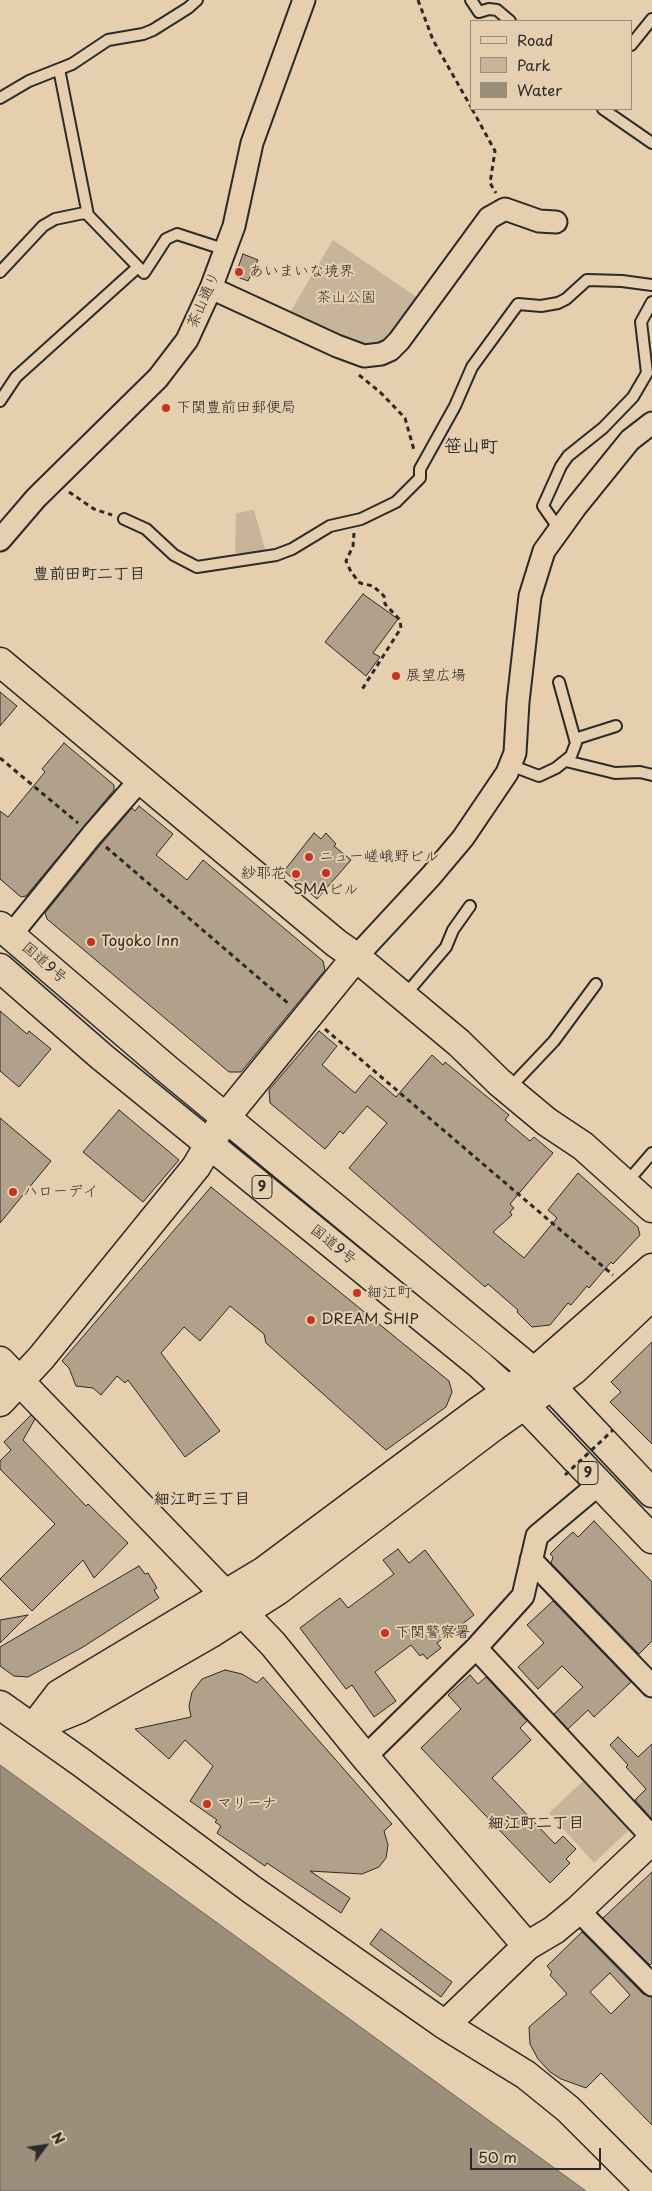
<!DOCTYPE html>
<meta charset="utf-8">
<style>
body{margin:0}
#map{position:relative;width:652px;height:2191px;overflow:hidden;background:#e5cfae;font-family:"Playpen Sans",sans-serif}
canvas{display:block}
.legend{position:absolute;left:470px;top:20px;width:162px;height:90px;box-sizing:border-box;background:#e5cfae;border:1px solid #9b8d7a;margin:0;padding:6px 9px;list-style:none;font-size:15px;color:#2b2b2b}
.legend li{display:flex;align-items:center;gap:10px;height:25px}
.legend b{width:25px;border:1px solid #9b8d7a}
.north{position:absolute;left:20px;top:2121px;width:50px;height:50px;-webkit-text-stroke:4px #e5cfae;paint-order:stroke;rotate:59deg;font-size:14px;font-weight:700;line-height:20px;text-align:center;color:#2b2b2b}
.north::after{content:'';display:block;margin:auto;width:18px;height:22px;background:#2b2b2b;clip-path:polygon(50% 0,100% 100%,50% 72%,0 100%)}
.scale{position:absolute;left:470px;top:2148px;width:131px;height:22px;box-sizing:border-box;border:2px solid #2b2b2b;border-top:0;padding-left:6px;font-size:15px;line-height:18px;white-space:nowrap;color:#2b2b2b;-webkit-text-stroke:4px #e5cfae;paint-order:stroke}
</style>
<div id="map">
<canvas width="652" height="2191"></canvas>
<ul class="legend">
<li><b style="height:6px;background:#e5cfae"></b>Road</li>
<li><b style="height:14px;background:#c7b499"></b>Park</li>
<li><b style="height:14px;background:#9b8e7a"></b>Water</li>
</ul>
<div class="north">N</div>
<div class="scale">50 m</div>
</div>
<script>
const ctx = document.querySelector('canvas').getContext('2d');
ctx.lineJoin = 'round';
function paint(path, color) { ctx.fillStyle = color; ctx.fill(path, 'evenodd'); }
const poly = rows => new Path2D(rows.map(r => 'M' + r).join(''));
function stroke(path, color, width, dash) { ctx.strokeStyle = color; ctx.lineWidth = width; ctx.lineCap = dash ? 'butt' : 'round'; ctx.setLineDash(dash || []); ctx.stroke(path); }
function label(font, color, halo, rows, align = 'center') {
  ctx.font = font + ' "Playpen Sans","Klee One",sans-serif'; ctx.lineWidth = 4; ctx.setLineDash([]); ctx.textBaseline = 'middle'; ctx.strokeStyle = halo; ctx.fillStyle = color; for (const [text, x, y, turn = 0] of rows) {
    ctx.save(); ctx.translate(x, y); ctx.rotate((+turn || 0) * Math.PI / 180); ctx.textAlign = isNaN(turn) ? turn : align; if (halo) ctx.strokeText(text, 0, 0); ctx.fillText(text, 0, 0); ctx.restore();
  }
}
const green = poly([
 [333,240,421,300,393,339,376,349,287,317],
 [254,510,265,549,258,555,235,553,236,513],
 [583,1781,630,1829,594,1863,549,1813]
]);
const water = poly([
 [0,1765,586,2191,0,2191,0,1765]
]);
const building = poly([
 [243,254,258,260,248,281,235,276,243,254],
 [363,594,398,619,373,653,380,657,366,676,325,642,363,594],
 [0,692,17,706,0,726,0,692],
 [64,743,114,785,114,790,26,896,21,897,0,879,0,811,8,817,45,772,42,769,64,743],
 [139,806,173,834,156,855,187,880,203,860,323,961,325,970,241,1072,229,1072,47,919,45,913,102,843,132,808,135,811,139,806],
 [314,833,321,839,326,833,336,844,334,846,351,860,317,899,284,871,314,833],
 [0,1011,27,1034,29,1031,51,1049,19,1087,0,1071,0,1011],
 [319,1031,337,1046,322,1065,355,1093,370,1075,396,1097,432,1055,443,1065,445,1062,509,1115,505,1120,530,1141,534,1137,553,1153,510,1204,514,1208,510,1212,512,1215,493,1232,524,1258,557,1218,548,1210,578,1173,638,1227,640,1235,613,1264,611,1262,589,1288,587,1286,571,1305,568,1303,550,1325,532,1327,517,1312,518,1310,488,1284,485,1287,349,1168,387,1123,367,1106,343,1134,340,1131,325,1149,270,1103,269,1090,319,1031],
 [119,1110,179,1160,143,1202,83,1152,119,1110],
 [0,1118,51,1161,0,1223,0,1118],
 [211,1187,449,1381,452,1392,446,1407,386,1450,266,1343,264,1334,230,1306,200,1341,184,1327,161,1353,220,1431,185,1457,128,1380,125,1383,117,1376,101,1395,93,1388,76,1386,69,1368,62,1361,211,1187],
 [652,1342,652,1444,610,1402,621,1392,611,1382,652,1342],
 [31,1415,35,1419,23,1440,86,1506,88,1504,128,1543,94,1578,83,1560,32,1611,0,1579,55,1524,0,1469,0,1461,11,1450,4,1442,31,1415],
 [594,1521,652,1582,652,1641,639,1654,551,1563,553,1557,550,1554,563,1541,573,1532,578,1537,594,1521],
 [398,1549,409,1563,425,1550,474,1615,437,1643,441,1648,427,1659,423,1654,420,1656,411,1645,375,1672,396,1701,374,1717,352,1685,346,1689,300,1628,340,1598,348,1608,394,1574,383,1560,398,1549],
 [139,1566,145,1574,148,1573,157,1588,154,1590,159,1598,83,1647,28,1677,14,1676,0,1666,0,1647,139,1566],
 [553,1601,631,1682,594,1717,588,1710,568,1729,554,1714,583,1687,562,1666,538,1689,518,1667,544,1643,527,1625,553,1601],
 [28,1615,0,1643,0,1620,28,1615],
 [225,1670,242,1674,257,1683,263,1677,392,1824,384,1831,388,1845,386,1858,379,1867,362,1874,310,1871,350,1898,341,1913,267,1863,265,1866,217,1833,221,1826,215,1822,217,1820,190,1801,213,1766,185,1740,169,1759,135,1729,191,1717,189,1706,192,1692,202,1679,225,1670],
 [470,1675,478,1684,486,1677,527,1721,520,1728,531,1740,492,1778,555,1844,563,1836,576,1849,566,1859,570,1863,550,1883,421,1748,461,1709,448,1695,470,1675],
 [618,1737,638,1757,652,1744,652,1819,635,1800,646,1789,626,1767,628,1765,610,1745,618,1737],
 [652,1872,652,1963,650,1965,603,1918,652,1872],
 [381,1929,452,1982,441,1997,370,1944,381,1929],
 [582,1932,643,1994,652,1997,652,2125,601,2073,586,2088,561,2079,550,2072,538,2059,530,2044,529,2027,567,1994,550,1975,552,1972,547,1966,582,1932],
 [610,1973,630,1995,611,2014,590,1992,610,1973]
]);
const path = poly([
 [418,0,433,40,471,107],
 [472,109,495,151,490,183,496,193],
 [359,375,380,392,405,418,414,450],
 [69,492,94,509,112,515],
 [354,533,353,546,346,561,351,572,360,583,373,586,384,596,385,604,400,620,401,628,361,691],
 [0,758,78,823],
 [106,847,289,1004],
 [325,1029,613,1275]
]);
const lane = poly([
 [471,0,479,12,489,9,497,10,510,21],
 [631,45,652,19],
 [59,69,88,215,144,273,166,239,177,234,217,247],
 [0,98,29,81,72,64,108,40,143,34,153,30,188,8,197,0],
 [603,109,652,143],
 [0,272,43,226,55,219,84,213,88,215],
 [0,401,16,377,138,267],
 [124,519,146,529,174,555,197,567,276,555,292,549,330,526,361,519,396,502,420,478,420,469,455,406,472,367,518,304,541,306,558,303,566,299,587,280,622,281,652,285],
 [559,529,543,506,561,466,568,456,603,428,633,397,647,373,641,322,652,302],
 [575,739,616,726],
 [566,761,615,773,640,772,652,775],
 [510,765,539,776,556,768,571,756,576,743,559,682],
 [411,988,446,947,453,930,470,906],
 [519,1078,554,1041,596,984],
 [627,1182,652,1153]
]);
const street = poly([
 [211,288,337,346,364,356,381,354,390,350,399,341,489,218,505,209,539,221,556,222],
 [0,540,36,498,158,378,187,340,211,288,234,226,252,143,304,0],
 [11,935,92,835,141,779],
 [356,957,431,876,463,838,507,773,515,753,518,702,530,596,544,551,575,508,630,440,652,423],
 [531,1560,652,1686],
 [476,1648,652,1837],
 [365,1757,476,1648,523,1596,537,1536,599,1484],
 [578,1910,652,1985]
]);
const secondary = poly([
 [0,662,336,943,356,957,459,1043,499,1082,547,1122,583,1146,652,1208],
 [0,1361,273,1644,365,1757,527,1946],
 [0,1402,41,1358,196,1167,225,1118,356,957],
 [0,1705,82,1763,251,1889,445,2025,526,2075,568,2109,650,2191],
 [35,1727,79,1709,213,1632,277,1591,493,1427,574,1370,652,1296],
 [33,1728,59,1694,264,1571,476,1413,534,1372,652,1268],
 [445,2025,527,1946,554,1930,578,1910,652,1840]
]);
const highway = poly([
 [0,926,168,1070,534,1372,552,1387,652,1493],
 [0,968,102,1057,479,1364,525,1406,652,1539]
]);
const pathBridge = poly([
 [565,1475,613,1430]
]);
const markers = [
 [239,272,5,"#c8321e"],
 [166,408,5,"#c8321e"],
 [396,676,5,"#c8321e"],
 [309,857,5,"#c8321e"],
 [326,873,5,"#c8321e"],
 [296,874,5,"#c8321e"],
 [91,942,5,"#c8321e"],
 [13,1192,5,"#c8321e"],
 [357,1293,5,"#c8321e"],
 [311,1320,5,"#c8321e"],
 [385,1633,5,"#c8321e"],
 [207,1804,5,"#c8321e"]
];
const shields = [
 [262,1187,20],
 [588,1473,20]
];
const shieldNames = [
 ["9",262,1187],
 ["9",588,1473]
];
const poiNames = [
 ["あいまいな境界",249,272],
 ["下関豊前田郵便局",176,408],
 ["展望広場",406,676],
 ["ニュー嵯峨野ビル",319,857],
 ["紗耶花",286,874,"right"],
 ["SMAビル",326,890,"center"],
 ["Toyoko Inn",101,942],
 ["ハローデイ",23,1192],
 ["細江町",367,1293],
 ["DREAM SHIP",321,1320],
 ["下関警察署",395,1633],
 ["マリーナ",217,1804]
];
const parkNames = [
 ["茶山公園",346,298]
];
const streetNames = [
 ["茶山通り",204,300,-66],
 ["国道9号",44,963,41],
 ["国道9号",333,1245,39]
];
const neighbourhoodNames = [
 ["豊前田町二丁目",89,575],
 ["細江町三丁目",202,1500],
 ["細江町二丁目",536,1824]
];
const quarterNames = [
 ["笹山町",471,447]
];
paint(green, '#c7b499');
paint(water, '#9b8e7a');
stroke(water, '#6e665a', 1);
paint(building, '#b1a18a');
stroke(building, '#2b2b2b', 1);
stroke(lane, '#2b2b2b', 14);
stroke(street, '#2b2b2b', 25);
stroke(secondary, '#2b2b2b', 31);
stroke(highway, '#2b2b2b', 31);
stroke(path, '#2b2b2b', 3, [5, 4]);
stroke(lane, '#e5cfae', 10);
stroke(street, '#e5cfae', 21);
stroke(secondary, '#e5cfae', 28);
stroke(highway, '#e5cfae', 28);
stroke(pathBridge, '#2b2b2b', 3, [5, 4]);
for (const [x, y, r, color] of markers) { const dot = new Path2D(); dot.arc(x, y, r, 0, 2 * Math.PI); ctx.fillStyle = color; ctx.fill(dot); stroke(dot, '#e5cfae', 2); }
for (const [x, y, w] of shields) { const box = new Path2D(); box.roundRect(x - w / 2, y - 11.5, w, 23, 4); ctx.fillStyle = '#e5cfae'; ctx.fill(box); stroke(box, '#2b2b2b', 1); }
label('bold 14px', '#2b2b2b', null, shieldNames);
label('15px', '#2b2b2b', '#e5cfae', poiNames, 'left');
label('15px', '#42403c', '#e5cfae', parkNames);
label('15px', '#2b2b2b', '#e5cfae', streetNames);
label('bold 16px', '#2b2b2b', '#e5cfae', neighbourhoodNames);
label('bold 18px', '#2b2b2b', '#e5cfae', quarterNames);
</script>
